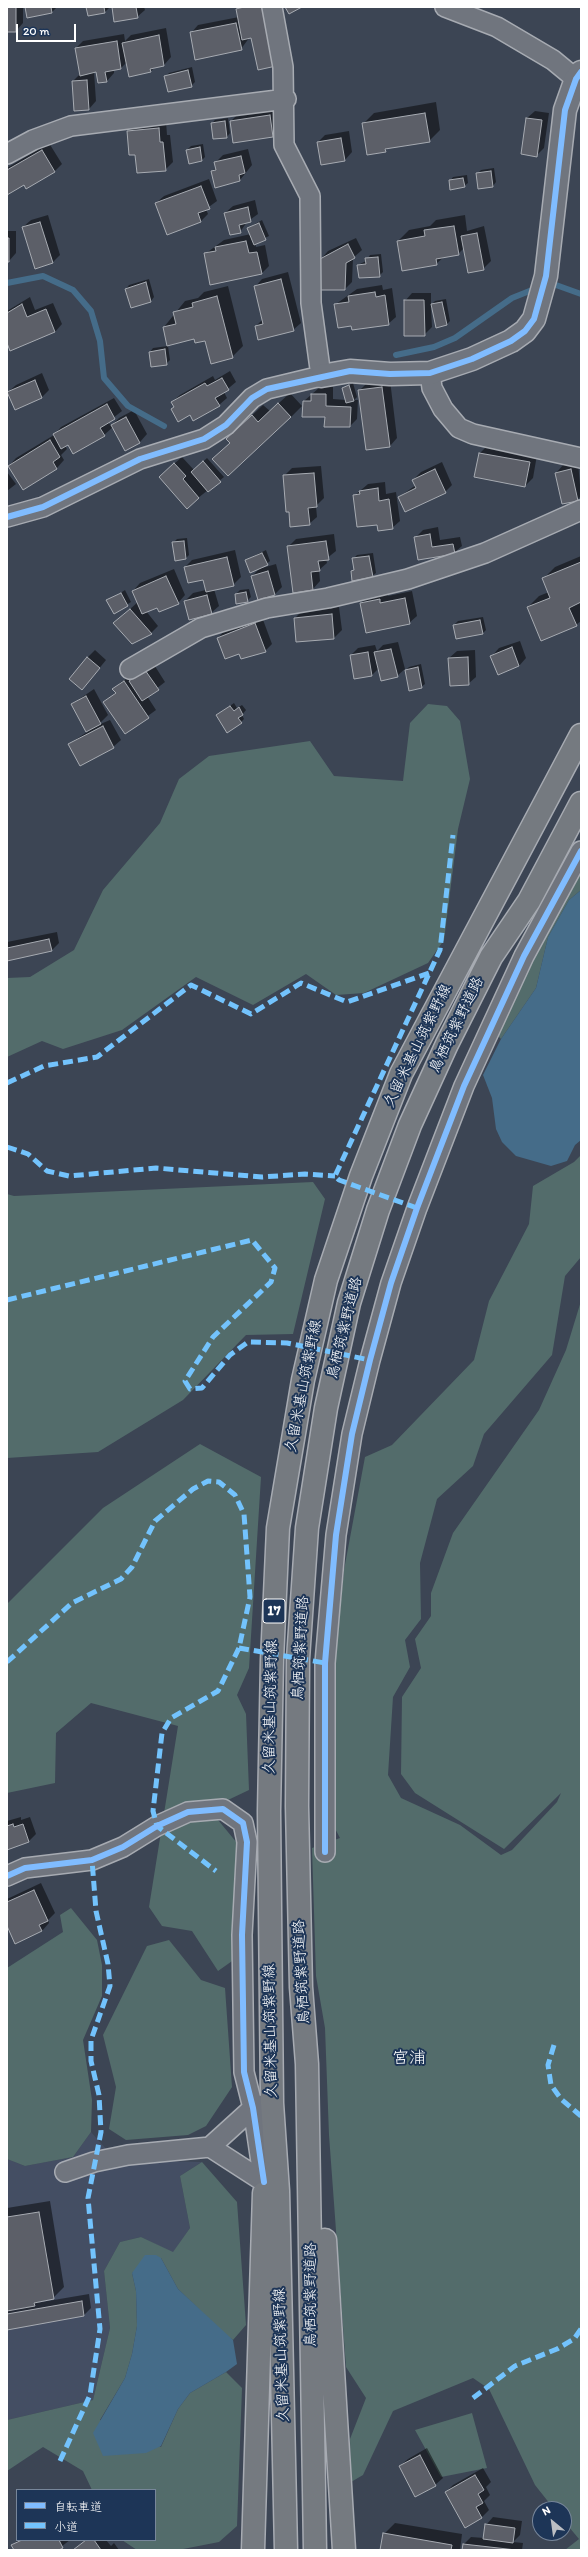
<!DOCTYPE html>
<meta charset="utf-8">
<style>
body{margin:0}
#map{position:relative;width:588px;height:2557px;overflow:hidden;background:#3c4554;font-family:Itim,"Klee One",sans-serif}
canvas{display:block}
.frame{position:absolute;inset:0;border:8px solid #fff;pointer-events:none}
.legend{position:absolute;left:16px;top:2489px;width:140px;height:52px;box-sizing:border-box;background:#1d3557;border:1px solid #77869a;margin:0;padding:5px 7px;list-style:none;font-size:12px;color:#fff}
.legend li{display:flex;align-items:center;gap:8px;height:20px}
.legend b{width:20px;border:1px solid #77869a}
.north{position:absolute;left:532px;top:2501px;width:40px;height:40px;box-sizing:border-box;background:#1d3557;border:1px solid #77869a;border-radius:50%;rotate:331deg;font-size:11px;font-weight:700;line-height:16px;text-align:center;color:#fff}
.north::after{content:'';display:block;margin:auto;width:14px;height:18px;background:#bbbec3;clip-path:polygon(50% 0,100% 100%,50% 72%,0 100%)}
.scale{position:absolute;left:16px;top:24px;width:60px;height:18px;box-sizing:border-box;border:2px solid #fff;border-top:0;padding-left:5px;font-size:12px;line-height:14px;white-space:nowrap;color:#fff;-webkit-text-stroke:3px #1d3557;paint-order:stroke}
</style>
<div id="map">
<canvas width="588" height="2557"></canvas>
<div class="frame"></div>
<ul class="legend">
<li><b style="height:5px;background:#80bcff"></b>自転車道</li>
<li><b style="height:5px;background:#73c3fd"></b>小道</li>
</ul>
<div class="north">N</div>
<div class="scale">20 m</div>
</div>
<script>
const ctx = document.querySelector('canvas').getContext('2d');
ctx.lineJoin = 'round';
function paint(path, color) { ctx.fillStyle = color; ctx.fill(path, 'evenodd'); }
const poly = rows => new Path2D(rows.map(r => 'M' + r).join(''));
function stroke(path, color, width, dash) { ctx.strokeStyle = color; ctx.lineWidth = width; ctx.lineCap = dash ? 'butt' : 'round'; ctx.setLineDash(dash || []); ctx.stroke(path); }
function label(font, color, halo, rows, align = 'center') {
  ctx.font = font + ' Itim,"Klee One",sans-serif'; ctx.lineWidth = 4; ctx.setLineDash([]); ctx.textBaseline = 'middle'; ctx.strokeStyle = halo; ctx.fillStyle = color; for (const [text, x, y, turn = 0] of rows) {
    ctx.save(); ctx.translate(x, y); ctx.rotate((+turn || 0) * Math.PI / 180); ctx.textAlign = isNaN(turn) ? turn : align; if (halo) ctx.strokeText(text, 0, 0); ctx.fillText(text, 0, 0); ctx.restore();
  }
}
const built = poly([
 [91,2132,116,2160,202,2162,180,2176,190,2228,173,2253,141,2237,120,2242,104,2271,110,2328,93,2400,7,2420,7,2159,25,2166,73,2157]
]);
const green = poly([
 [428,704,447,706,460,721,470,779,458,829,444,940,428,963,364,993,336,995,306,974,253,1005,196,977,122,1030,63,1049,42,1041,7,1057,7,978,30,977,74,950,103,890,160,823,179,779,209,756,310,741,334,776,403,781,410,723],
 [581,839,581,890,569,900,548,937,536,988,501,1039,486,1023],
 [581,1155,581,1257,565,1276,552,1355,484,1434,473,1466,437,1499,420,1563,421,1619,405,1640,410,1667,393,1697,388,1775,401,1798,460,1825,501,1855,512,1850,557,1802,561,1793,504,1849,415,1793,401,1774,402,1697,421,1668,415,1639,431,1616,431,1593,453,1533,539,1410,566,1350,581,1301,581,2550,565,2550,579,2539,564,2521,564,2509,554,2509,535,2485,489,2389,473,2378,393,2411,363,2475,351,2482,350,2439,366,2398,346,2367,329,2135,325,2028,316,1976,312,1848,340,1838,330,1819,332,1689,344,1570,365,1457,392,1445,474,1360,489,1301,529,1224,533,1186,574,1162],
 [313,1182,325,1199,293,1334,246,1335,183,1400,98,1452,7,1458,7,1194,14,1196],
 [200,1444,261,1477,249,1668,237,1695,246,1714,249,1790,209,1809,237,1843,235,1959,218,1971,192,1931,162,1926,149,1907,178,1726,91,1703,56,1733,55,1783,7,1793,7,1604,103,1508],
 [71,1908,97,1940,102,1965,102,1996,83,2040,92,2100,91,2132,73,2157,25,2166,7,2159,7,1968,63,1932,60,1915],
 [169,1940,201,1980,225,1988,232,2087,206,2126,188,2135,126,2140,109,2129,116,2087,103,2035,147,1946],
 [202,2162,237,2202,246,2325,233,2340,225,2334,178,2289,161,2258,132,2273,136,2291,137,2326,132,2354,125,2378,100,2420,161,2447,178,2409,190,2393,226,2372,242,2388,237,2526,219,2542,178,2550,137,2550,122,2540,155,2540,155,2490,92,2490,83,2471,43,2447,7,2471,7,2420,93,2400,110,2328,104,2271,120,2242,141,2237,173,2252,190,2228,180,2176],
 [472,2413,487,2468,441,2477,415,2430]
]);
const water = poly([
 [581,890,581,1140,575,1145,567,1161,551,1166,516,1156,502,1142,496,1129,492,1098,483,1075,501,1039,536,988,548,937,569,900],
 [145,2255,156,2255,161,2258,178,2289,233,2340,237,2364,226,2372,190,2393,178,2409,161,2446,146,2453,103,2456,93,2433,125,2378,132,2354,137,2326,136,2291,132,2273]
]);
const shadow = poly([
 [7,7,23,7,23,23,16,31,7,31],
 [26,7,57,7,52,12],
 [87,7,108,7,109,8,105,12,88,15],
 [113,7,144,7,145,10,137,17],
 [239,7,272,7,241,49,191,33,198,25,239,17,237,9],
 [166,28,171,57,164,65,156,66,151,71,127,62,121,68,114,69,114,73,107,81,97,71,94,72,96,101,89,109,75,110,73,81,80,74,76,48,83,41,124,34,125,41,131,35],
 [192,67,195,82,191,86,166,76,169,73],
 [436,102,440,130,429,141,389,147,385,151,363,124,374,113],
 [277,108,280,128,273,136,234,142,231,121,238,114],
 [535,111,549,113,544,148,536,156,527,118],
 [228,118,230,133,227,137,212,123,215,120],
 [166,121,167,135,170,135,173,162,165,170,136,154,128,131,136,124],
 [349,131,352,152,345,160,318,142,325,135],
 [49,143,62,164,54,172,24,184,7,194,7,168],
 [203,144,205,157,202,160,187,150,191,146],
 [248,149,252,165,240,180,212,171,216,168,215,163,223,155],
 [494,168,496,182,493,186,477,174,481,170],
 [467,175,468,183,464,186,450,181,453,177],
 [209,179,217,201,206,209,208,214,201,221,156,203,164,196],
 [255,200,258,214,247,222,240,232,225,213,233,206],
 [48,215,60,255,52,263,23,227,31,220],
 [465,215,467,231,484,226,491,261,483,269,464,248,458,254,445,256,436,264,398,241,409,230,430,226,436,220],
 [262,220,269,236,255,243,256,247,265,245,269,266,262,273,205,254,224,240,251,234,248,228],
 [7,231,16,231,16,253,9,261,7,261],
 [356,238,362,250,353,258,352,282,345,289,321,259,328,251],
 [381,254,383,272,379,276,358,265,366,261,370,255],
 [288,272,301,323,293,330,256,326,263,319,255,287,262,279],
 [149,279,154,297,151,301,131,307,126,289,129,285],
 [382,285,383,290,392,288,396,317,388,324,352,325,336,304,357,289],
 [228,286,243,346,232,357,206,339,164,327,185,301,198,298,204,292],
 [412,293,431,293,431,305,435,301,446,299,450,321,447,324,431,308,432,327,424,335,405,301],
 [30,297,35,310,53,303,62,324,55,332,7,340,7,311],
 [168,346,170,360,166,364,150,352,153,348],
 [230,371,236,382,224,392,227,398,219,405,190,413,175,406,172,402,180,395,213,376,215,380],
 [42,373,49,390,42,397,15,409,8,392,16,385],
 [390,380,397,438,390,446,367,449,359,391,367,383],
 [353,383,357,397,354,400,358,400,357,419,350,426,326,416,304,401,320,387,333,387,333,399,346,400,343,388],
 [290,393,302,406,291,417,231,442,227,439,263,405,270,411],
 [114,398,122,411,108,422,111,426,119,418,134,410,147,434,140,442,126,450,113,427,104,435,68,444,65,446,67,449,61,455,64,460,57,468,23,489,9,466,16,458,54,435,61,427],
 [487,446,537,455,533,478,525,486,475,476,480,453],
 [182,457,194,470,207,458,224,477,187,507,168,469],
 [442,462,452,485,445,492,399,497,416,485,413,480,421,472],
 [578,462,581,496,577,500,556,473,563,465],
 [321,466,324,498,316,506,317,517,309,524,284,476,292,468],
 [7,472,16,484,7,491],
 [385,482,386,494,396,492,400,521,392,528,354,496,368,484],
 [438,527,440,540,460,537,462,546,454,553,419,559,416,537,423,530],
 [334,534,336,551,326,559,327,563,319,570,320,581,313,589,293,591,288,547,296,539],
 [187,538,189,555,186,558,173,543,177,539],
 [235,550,241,577,233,585,214,589,219,606,211,613,185,601,193,593,206,590,203,578,185,567,192,560],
 [266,550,270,561,262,568,276,564,282,587,275,594,252,576,261,567,246,560],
 [373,553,376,573,372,576,352,571,355,568,353,559,357,555],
 [581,556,581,621,576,625,528,607,539,596,549,592,544,578,555,567],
 [174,569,185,595,178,603,157,606,146,611,158,626,151,633,122,616,138,602,133,591,140,583],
 [249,589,251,597,247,601,236,594,240,590],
 [125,590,131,602,114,613,108,601],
 [412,591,417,616,409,623,361,603,368,596,387,592,388,596],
 [339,607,342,630,334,638,297,641,295,618,302,611],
 [262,617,272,644,265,651,240,653,218,638,225,630],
 [483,617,486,630,482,634,454,625,458,621],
 [520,641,526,658,519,666,498,674,492,656,499,648],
 [398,642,405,669,397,676,379,668,372,675,354,678,351,655,358,648,375,645,377,651,383,645],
 [95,650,106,660,89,681,87,658],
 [475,650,476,677,468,684,449,658,457,651],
 [153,663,165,682,147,696,156,710,126,732,105,702,116,692,114,689,121,682],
 [421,664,425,684,421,687,406,670,409,667],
 [94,689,108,715,98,725,110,720,121,740,113,747,69,744,87,732,72,704],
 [234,703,237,708,242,705,246,710,242,715,244,719,241,722,217,715],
 [57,932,59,943,52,950,7,960,7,942],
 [21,1817,21,1820,30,1817,36,1834,29,1841,7,1849,7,1821],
 [41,1883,55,1913,48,1920,49,1923,42,1931,7,1924,7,1899],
 [50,2201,64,2287,53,2298,36,2303,89,2294,91,2308,84,2315,7,2329,7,2208],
 [427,2448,443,2478,435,2485,400,2466,408,2459],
 [483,2468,491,2482,486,2487,490,2495,484,2501,489,2510,482,2517,465,2526,446,2492,453,2485],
 [493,2517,522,2521,520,2535,513,2542,523,2543,522,2550,463,2550,464,2544,471,2537,484,2538,486,2525],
 [395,2523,462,2534,460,2550,381,2550,384,2534],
 [18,2540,70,2540,57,2550,15,2550,13,2546],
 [85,2540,106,2540,111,2546,114,2543,119,2550,74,2550]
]);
const stream = poly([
 [7,283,43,276,73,290,91,311,100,341,104,378,128,406,164,426],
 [548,286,556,285,581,294],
 [396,355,434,347,455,338,512,298,537,288]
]);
const building = poly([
 [7,7,16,7,16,32,7,32,7,7],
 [25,7,51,7,52,13,27,18,25,7],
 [86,7,104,7,105,13,88,16,86,7],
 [112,7,136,7,138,18,114,22,112,7],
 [244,7,264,7,276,66,258,70,251,38,242,40,236,9,244,7],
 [285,7,302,7,289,14,285,7],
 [236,23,242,50,195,60,190,32,236,23],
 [159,35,164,66,150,69,151,72,129,77,122,43,159,35],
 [117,41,121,69,105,72,107,82,98,83,96,72,80,76,75,48,117,41],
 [188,70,192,87,168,92,164,76,188,70],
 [87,80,89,110,74,111,72,81,87,80],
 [425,113,430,142,385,149,386,152,367,155,362,123,425,113],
 [270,115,273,137,233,143,230,121,270,115],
 [526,118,542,120,537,157,521,154,526,118],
 [225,121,227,138,213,139,211,123,225,121],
 [159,128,160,142,163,142,166,171,137,173,135,155,129,155,127,131,159,128],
 [341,138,345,161,321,165,317,142,341,138],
 [200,147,202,161,189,164,186,150,200,147],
 [42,150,55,172,26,189,24,185,7,195,7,170,42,150],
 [241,156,245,173,239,175,240,181,215,188,211,171,216,170,214,162,241,156],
 [491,171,493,187,478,189,476,173,491,171],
 [463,178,465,187,450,190,449,180,463,178],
 [201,186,210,209,198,213,201,222,167,235,155,203,201,186],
 [248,207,251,222,239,225,241,233,230,235,224,213,248,207],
 [40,222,53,263,35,269,22,227,40,222],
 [259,223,266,240,254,245,247,228,259,223],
 [454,226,459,255,436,259,437,265,402,271,397,241,425,236,424,230,454,226],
 [477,233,484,270,468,273,461,236,477,233],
 [7,238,9,238,9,262,7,262,7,238],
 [246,241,249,253,257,252,262,274,210,285,204,253,216,251,215,247,246,241],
 [348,244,355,258,346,263,345,290,319,290,320,259,348,244],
 [378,257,380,277,359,278,357,265,366,264,365,258,378,257],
 [281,279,294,331,258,340,255,326,263,324,254,286,281,279],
 [146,282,151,302,131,308,125,289,146,282],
 [375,292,376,297,385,295,389,325,352,330,351,326,338,328,334,304,349,302,348,296,375,292],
 [217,296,233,358,211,364,205,341,195,343,194,339,167,346,163,327,176,324,173,312,193,307,192,303,217,296],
 [404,300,424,300,425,336,404,336,404,300],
 [442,302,447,325,436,328,431,304,442,302],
 [22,304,27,317,46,309,55,332,10,351,7,343,7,313,22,304],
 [165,349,167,365,151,367,149,352,165,349],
 [222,378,229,390,215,398,220,406,193,421,190,415,178,422,171,409,174,407,171,402,205,383,207,386,222,378],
 [35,380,42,398,15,410,7,392,35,380],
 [349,385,354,401,346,403,342,388,349,385],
 [382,387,390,447,366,450,358,390,382,387],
 [311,394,326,394,326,406,351,407,350,427,324,427,325,417,302,417,303,401,311,401,311,394],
 [278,403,291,417,228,476,212,459,230,443,226,439,252,415,258,422,278,403],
 [107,404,115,419,100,428,105,436,73,454,68,445,61,449,53,434,107,404],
 [126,417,140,443,125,451,111,425,126,417],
 [50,440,60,457,53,462,57,469,23,490,8,466,50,440],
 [479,453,530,462,525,487,474,477,479,453],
 [203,461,221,482,208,492,191,472,203,461],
 [174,463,186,476,183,479,199,498,187,509,159,477,174,463],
 [435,469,446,493,405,512,398,497,416,488,412,480,435,469],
 [571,469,578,501,562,504,555,473,571,469],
 [314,473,317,507,308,508,310,525,290,527,289,512,286,512,283,475,314,473],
 [378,488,379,501,389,499,393,529,378,531,377,525,357,527,353,495,360,494,359,491,378,488],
 [430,534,432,547,453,544,455,554,418,560,414,537,430,534],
 [184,541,186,559,175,561,172,542,184,541],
 [326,541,329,560,318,561,320,571,311,572,313,590,293,593,287,546,326,541],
 [262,553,268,565,250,573,245,560,262,553],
 [369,556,373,577,352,581,351,571,354,570,352,558,369,556],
 [227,557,234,586,206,592,203,580,188,583,184,567,227,557],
 [581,562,581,602,569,608,577,626,541,641,527,607,550,598,542,578,581,562],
 [268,571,275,595,258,600,251,576,268,571],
 [166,576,179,604,159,612,157,608,142,614,132,591,166,576],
 [246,592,248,602,236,604,235,594,246,592],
 [121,593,128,606,114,614,106,600,121,593],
 [207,595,212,614,189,620,184,601,207,595],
 [405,598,410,624,366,633,360,603,380,599,380,603,405,598],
 [130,609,152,634,132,644,113,623,130,609],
 [332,614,334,639,296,642,294,618,332,614],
 [480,620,483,634,456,639,453,625,480,620],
 [255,623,266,652,241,659,239,654,225,659,217,638,255,623],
 [512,647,519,666,498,675,490,656,512,647],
 [391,649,398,677,381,681,374,652,391,649],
 [368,652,372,676,354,679,350,655,368,652],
 [87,657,100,668,82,690,69,679,87,657],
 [468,657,469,685,450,686,448,658,468,657],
 [418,667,422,688,409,691,405,670,418,667],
 [145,670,159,690,142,701,129,681,145,670],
 [124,681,149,718,125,734,103,702,116,693,112,689,124,681],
 [86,696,101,724,86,732,71,704,86,696],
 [230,706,234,711,239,707,243,715,238,718,242,723,227,733,216,715,230,706],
 [103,726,114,748,80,766,68,744,103,726],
 [49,939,52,951,7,961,7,948,49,939],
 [13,1824,14,1827,23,1824,29,1842,7,1850,7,1826,13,1824],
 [34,1890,48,1921,39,1925,42,1931,15,1944,7,1926,7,1902,34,1890],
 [39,2212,54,2299,34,2303,35,2306,7,2311,7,2217,39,2212],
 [82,2301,84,2316,7,2330,7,2314,82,2301],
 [420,2455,436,2486,415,2497,399,2466,420,2455],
 [475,2475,484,2490,478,2494,483,2503,476,2507,482,2518,465,2528,445,2492,475,2475],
 [485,2524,515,2528,513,2543,483,2539,485,2524],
 [383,2533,452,2545,451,2550,380,2550,383,2533],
 [22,2540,59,2540,63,2548,59,2550,14,2550,11,2545,22,2540],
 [86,2540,94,2540,101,2550,73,2550,86,2540],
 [463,2544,516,2550,462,2550,463,2544]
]);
const minor = poly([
 [445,7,497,27,553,60,576,79],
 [7,154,33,140,71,126,286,99],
 [430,373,432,388,443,409,459,428,473,434,581,458],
 [7,517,43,507,140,459,204,439,226,425,252,398,267,389,321,376,311,303,310,196,284,145,283,67,272,7],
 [130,669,201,628,267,608,328,598,408,579,485,553,581,510],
 [325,1852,325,1663,336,1535,352,1434,370,1360,391,1283,417,1208,464,1086,524,956,581,851],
 [7,1876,25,1868,92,1860,123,1847,157,1826,188,1812,223,1809,243,1823,247,1842,242,1935,244,2072,253,2108,264,2182],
 [262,2105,253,2108,210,2147,272,2187],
 [65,2172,94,2162,128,2155,210,2147]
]);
const tertiary = poly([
 [321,376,350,371,390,374,430,373,472,359,511,341,525,331,534,319,546,276,565,110,576,79,581,72]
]);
const primary = poly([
 [325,2240,344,2550],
 [253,2550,264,2193],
 [286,2550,278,2191,272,2103,269,1811,272,1660,278,1528,303,1380,326,1280,361,1176,401,1074,581,735],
 [315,2550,307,2064,301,1987,297,1806,298,1659,307,1528,326,1408,349,1303,378,1210,410,1125,447,1044,491,957,529,901,581,803]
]);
const quiet = poly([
 [7,1083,44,1066,97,1057,191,985,251,1014,301,983,347,1002,429,973],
 [7,1147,28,1154,47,1171,69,1176,156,1168,262,1177,305,1174,335,1176],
 [417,1208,339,1180,335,1176,440,950,453,835],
 [7,1300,252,1240,275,1268,271,1282,213,1337,185,1381,190,1389,202,1388,230,1355,248,1342,287,1343,370,1360],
 [239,1648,325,1663],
 [7,1662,72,1603,121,1579,132,1567,155,1521,193,1489,208,1481,219,1482,235,1495,244,1514,250,1597,239,1648,218,1691,171,1718,162,1733,153,1811,157,1826,216,1871],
 [554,2045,548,2065,551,2085,561,2099,581,2116],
 [473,2398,515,2366,557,2349,574,2339,581,2329],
 [60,2461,90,2395,100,2329,88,2198,101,2132,99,2095,91,2061,91,2040,110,1986,108,1964,96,1911,92,1860]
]);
const cycleway = poly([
 [7,517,43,507,140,459,204,439,226,425,252,398,267,389,350,371,390,374,430,373,472,359,511,341,525,331,534,319,546,276,565,110,576,79,581,72],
 [325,1852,325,1663,336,1535,352,1434,370,1360,391,1283,417,1208,464,1086,524,956,581,851],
 [7,1876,25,1868,92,1860,123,1847,157,1826,188,1812,223,1809,243,1823,247,1842,242,1935,244,2072,253,2108,264,2182]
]);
const shields = [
 [274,1611,22]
];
const shieldNames = [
 ["17",274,1611]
];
const streetNames = [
 ["鳥栖筑紫野道路",457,1025,-64],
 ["久留米基山筑紫野線",418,1046,-64],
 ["鳥栖筑紫野道路",345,1328,-76],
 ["久留米基山筑紫野線",304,1386,-79],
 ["鳥栖筑紫野道路",301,1648,-87],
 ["久留米基山筑紫野線",271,1707,-89],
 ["鳥栖筑紫野道路",302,1972,-93],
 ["久留米基山筑紫野線",271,2031,-91],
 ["鳥栖筑紫野道路",311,2295,-90],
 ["久留米基山筑紫野線",282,2355,-92]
];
const quarterNames = [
 ["宮浦",409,2059]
];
paint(built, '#444e63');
paint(green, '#536c6b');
paint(water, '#456c89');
paint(shadow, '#0007');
stroke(stream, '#456c89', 6);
paint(building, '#5c5f68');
stroke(building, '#a7abb2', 1);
stroke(minor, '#a7abb2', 22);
stroke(tertiary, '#a7abb2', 25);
stroke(primary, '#a7abb2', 25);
stroke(minor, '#70757e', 19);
stroke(tertiary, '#70757e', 22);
stroke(primary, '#757a80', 22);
stroke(quiet, '#73c3fd', 5, [10, 5]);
stroke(cycleway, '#80bcff', 6);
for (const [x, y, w] of shields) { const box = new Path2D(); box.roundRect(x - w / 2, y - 12, w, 24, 3); ctx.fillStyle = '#1d3557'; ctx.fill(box); stroke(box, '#fff', 1); }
label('bold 14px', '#fff', null, shieldNames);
label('15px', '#fff', '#1d3557', streetNames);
label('17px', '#fff', '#1d3557', quarterNames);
</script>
